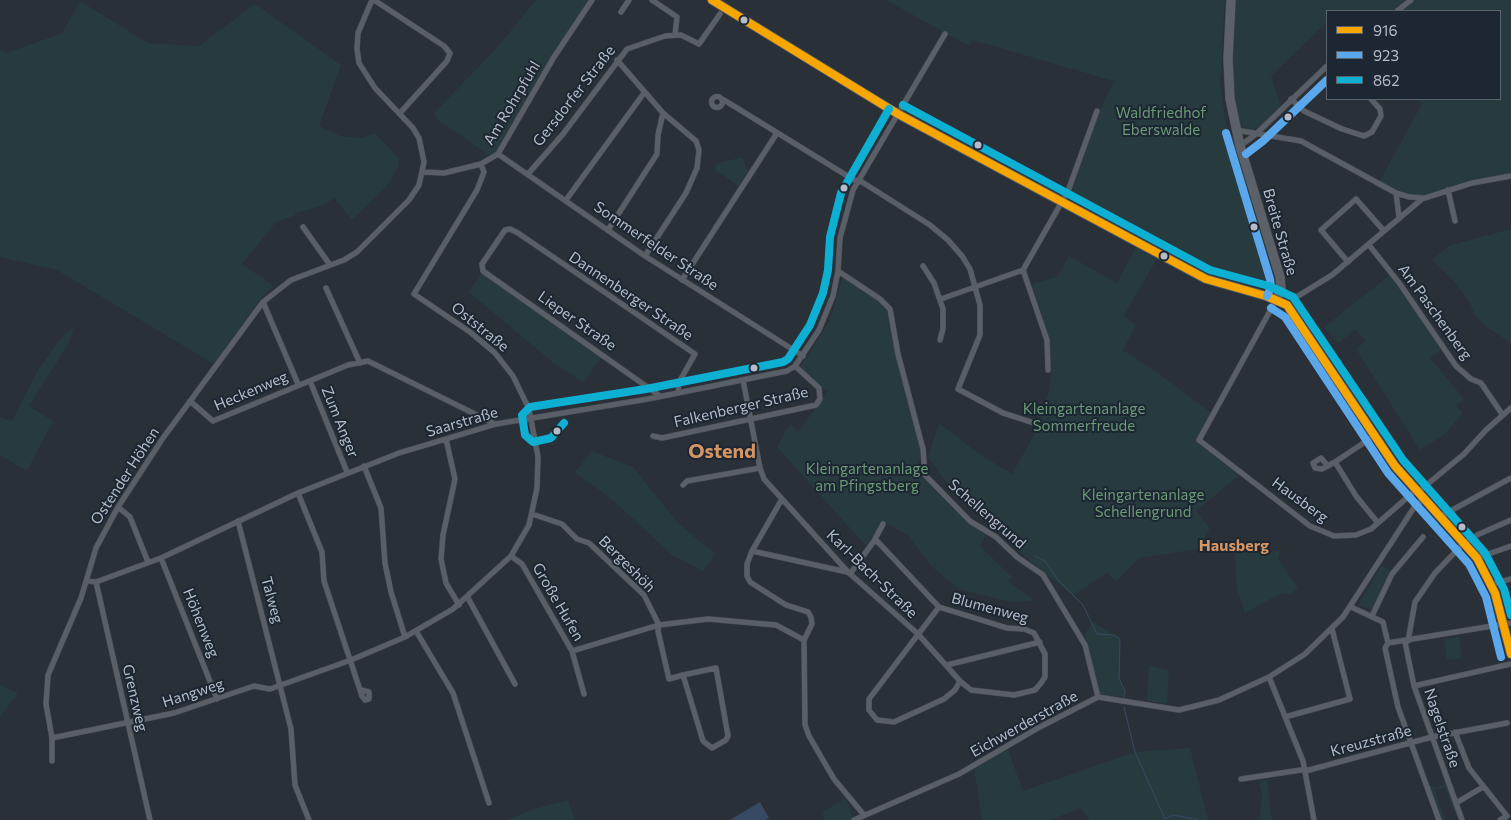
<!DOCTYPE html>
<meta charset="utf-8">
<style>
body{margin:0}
#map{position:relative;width:1511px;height:820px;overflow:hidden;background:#2a3038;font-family:Commissioner,sans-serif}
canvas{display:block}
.legend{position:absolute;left:1326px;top:10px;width:175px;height:90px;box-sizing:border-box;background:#1d2633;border:1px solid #59626f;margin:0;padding:6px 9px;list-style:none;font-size:15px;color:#b4bcc9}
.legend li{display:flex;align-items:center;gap:10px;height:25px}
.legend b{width:25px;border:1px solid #59626f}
</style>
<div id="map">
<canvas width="1511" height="820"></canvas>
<ul class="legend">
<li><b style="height:6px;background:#f7a600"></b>916</li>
<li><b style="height:6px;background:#5aa8eb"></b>923</li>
<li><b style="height:6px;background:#0dafd3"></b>862</li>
</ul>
</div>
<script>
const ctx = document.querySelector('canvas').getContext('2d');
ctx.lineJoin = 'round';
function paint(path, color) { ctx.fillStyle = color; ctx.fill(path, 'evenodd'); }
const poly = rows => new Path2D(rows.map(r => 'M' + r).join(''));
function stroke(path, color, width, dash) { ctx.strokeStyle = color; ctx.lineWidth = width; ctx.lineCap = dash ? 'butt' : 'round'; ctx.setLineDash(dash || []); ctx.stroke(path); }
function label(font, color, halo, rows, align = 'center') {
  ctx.font = font + ' Commissioner,sans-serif'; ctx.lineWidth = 4; ctx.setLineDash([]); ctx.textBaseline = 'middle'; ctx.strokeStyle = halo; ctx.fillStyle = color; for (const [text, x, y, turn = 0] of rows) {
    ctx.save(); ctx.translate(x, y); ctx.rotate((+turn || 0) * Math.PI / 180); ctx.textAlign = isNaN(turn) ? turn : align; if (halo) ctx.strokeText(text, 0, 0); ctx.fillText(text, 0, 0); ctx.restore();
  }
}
const green = poly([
 [536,0,589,0,495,154,491,157,436,118,435,112,495,50],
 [886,0,1225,0,1220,84,1225,117,1228,133,1233,136,1271,257,1276,288,1271,291,1260,289,1204,273,1068,197,1099,112,1114,81,972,40,969,46],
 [1236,0,1406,0,1391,11,1327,11,1327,22,1271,76,1281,107,1259,127,1252,130,1241,126,1236,118,1231,61],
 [1415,0,1511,0,1511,174,1474,179,1423,197,1407,195,1379,182,1422,104,1418,99,1500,99,1500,11,1400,11],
 [80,1,148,43,199,46,255,4,341,65,319,126,340,136,362,138,375,133,399,158,398,168,386,187,352,220,334,198,324,205,295,213,296,215,276,222,242,264,274,286,263,296,214,364,57,270,0,257,0,49,7,53,62,33],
 [742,157,748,172,739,186,716,171,716,164],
 [1511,229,1511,343,1485,326,1475,315,1469,301,1453,280,1432,260,1448,246],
 [1136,247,1157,259,1124,315,1136,325,1123,350,1158,373,1213,414,1199,440,1242,473,1196,511,1210,528,1198,549,1139,558,1116,581,1107,573,1073,595,1031,562,952,490,928,457,939,423,978,453,1012,474,1037,430,1048,394,1051,373,1048,334,1032,284,1057,277,1069,256,1117,283],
 [483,271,603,355,584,382,557,366,469,292],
 [1391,274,1400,284,1441,350,1430,358,1464,399,1456,405,1463,413,1444,435,1420,450,1356,349,1366,341,1355,329,1339,343,1324,327],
 [843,277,886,307,890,316,923,453,916,466,927,482,986,536,980,546,1012,577,1008,581,1032,599,1031,601,1011,602,959,589,932,567,908,535,884,522,879,525,867,547,777,447,790,424,798,432,828,391,820,387,800,368,830,320],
 [74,327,69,343,29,406,53,421,27,471,0,455,0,417,12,421,38,370,61,338],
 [592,451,633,467,677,522,715,554,703,571,672,555,614,501,575,472],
 [1280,551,1278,559,1298,588,1291,594,1280,594,1245,613,1237,590,1235,552],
 [1382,565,1392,572,1373,610,1358,605],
 [1092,621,1120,639,1119,662,1120,678,1125,691,1123,697,1100,694,1085,636],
 [1459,637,1462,658,1447,660,1444,639],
 [1149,666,1169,670,1167,704,1147,701],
 [0,685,18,693,0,717],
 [1190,748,1208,820,1089,820,1081,808,1050,820,982,820,974,769,1008,749,1023,791,1135,752],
 [1443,774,1458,815,1456,816,1445,787,1435,790,1445,820,1441,820,1427,784,1437,788,1445,784],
 [1276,778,1267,781,1272,820,1260,820,1262,795,1259,781],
 [846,798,853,820,825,820,822,812],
 [568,800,575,820,506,820,534,809]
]);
const water = poly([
 [760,802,769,818,765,820,730,820]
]);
const stream = poly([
 [1035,556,1045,561,1058,580,1083,605,1097,634,1114,635,1120,639,1119,678,1125,691,1124,697],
 [1124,707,1135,752,1165,819,1173,815,1199,820]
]);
const minor = poly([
 [374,0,444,46,450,53,447,61,400,113],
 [652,0,677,17,675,35],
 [1397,11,1411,0],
 [621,12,629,0],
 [617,60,663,113,696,141,699,150,697,168,686,193,645,256],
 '711.5 102a5.5 5.5 0 1 1 11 0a5.5 5.5 0 1 1-11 0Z',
 [1291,99,1304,111,1342,129,1364,136,1372,132,1381,116,1380,109,1371,99],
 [724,100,854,180,862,182,930,225,948,240,962,256,970,269,980,305,980,335,958,389,1003,413,1034,423],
 [1236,130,1301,141,1396,193,1409,197,1425,198,1472,183,1511,176],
 [1240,146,1256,134,1327,66],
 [498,154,645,256,803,356],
 [423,172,444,173,481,164,498,154,554,57,592,0],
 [528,174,563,134,627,49,665,36,681,35,699,44,720,14],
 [1448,190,1455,221],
 [1396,193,1399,217],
 [566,200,644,93],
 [303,227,330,265],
 [608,230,657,154,658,135,663,113],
 [1369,245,1400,284,1456,366,1471,379,1481,383,1502,414],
 [1348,262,1321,230,1356,199,1384,231],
 [923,266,934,283,943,309,943,329,940,340],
 [1023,270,1047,340,1048,370],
 [838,271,880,299,890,309,898,354,923,449,925,475,970,521,996,537,1017,557,1043,575,1085,645,1098,697],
 [682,280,777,133],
 [326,288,360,363],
 [1298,296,1332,275,1422,199],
 [941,299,1023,270,1068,191,1097,111],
 [1276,300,1199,440,1310,526,1334,536,1356,535,1371,529,1416,490],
 [263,302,298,384],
 [743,380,760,468,764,479,848,572,918,634,960,681,971,690,1014,695,1035,690,1041,683,1045,677,1045,654,1034,633,1024,629,1007,628,939,607,878,542,874,541],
 [310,381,347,472],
 [660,396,483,271,482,264,505,230,510,229,518,233,695,354,678,384,679,393],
 [190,401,213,421,348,365,368,361,495,424],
 [653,436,662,438,816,405,820,399,819,388,795,366],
 [446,439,455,479,443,535,441,559,446,583,459,605],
 [1335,462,1356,496,1378,523],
 [364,466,381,508,385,563,391,592,405,637],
 [1328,466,1321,458,1313,463,1315,468,1322,469,1335,462,1374,436],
 [683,485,687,481,760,468],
 [1418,492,1464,454,1486,430,1511,408],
 [298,493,322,552,324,581,362,696,365,700,369,699,369,692,361,690],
 [782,499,752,551,747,564,747,576,750,582,786,605,808,612,811,617,812,624,804,640,805,725,809,736,834,779,864,815],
 [118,507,130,517,148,562],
 [532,514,562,524,577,539,589,543,644,595,659,625,658,631,669,679,683,675,716,668,728,736,726,740,712,748,703,741,683,675],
 [1441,516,1511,478],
 [238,521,291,729,295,785,309,820],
 [1465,543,1477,535,1511,520],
 [752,551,847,572],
 [511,556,522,564,572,651,584,694],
 [161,558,217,699],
 [1477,558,1511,546],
 [850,574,874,541,883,524],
 [87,581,96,582,161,558,298,493,399,453,496,424,648,399,787,371,795,366,819,330,833,296,838,271,840,238,853,190,945,34],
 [96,582,150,820],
 [1492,584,1511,579],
 [468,598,515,684],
 [939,607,869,699,869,710,877,720,894,722,944,699,955,690,960,681],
 [1351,607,1383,622,1388,643,1385,648,1398,707,1439,820],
 [1372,616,1392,574,1423,537],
 [416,631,453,693,489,803],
 [1408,641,1415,602,1435,573,1461,546],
 [1405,642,1414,686,1462,820],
 [1388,643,1511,623],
 [572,651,659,625,708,619,776,625,804,640],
 [947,665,1040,642],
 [1269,677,1303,761,1314,820],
 [1414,686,1511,664],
 [1285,717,1350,699,1332,629],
 [1455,732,1469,768,1507,816,1500,820],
 [52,738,174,713,254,686,270,689,351,660,405,637,453,609,511,556,529,525,537,488,538,457,529,409,513,376,495,353,470,332,414,294,477,190,484,172,481,164],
 [52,761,52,738,46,704,48,675,81,598,96,548,118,507,163,438,263,302,291,280,344,260,357,252,409,200,419,185,424,162,419,138,413,128,375,88,359,63,357,49,358,33,372,0],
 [1241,779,1301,770,1309,770,1432,737,1507,723],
 [1456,803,1483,787],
 [854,820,959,774,1038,728,1098,697,1179,710,1219,700,1269,677,1305,654,1343,617,1415,506,1424,498]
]);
const primary = poly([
 [712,0,898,114,1206,279,1266,296,1287,305,1395,466,1477,558,1495,593,1511,654],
 [1231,0,1228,59,1230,99,1240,146,1280,277,1281,289,1276,300]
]);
const bus1 = poly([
 [712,0,898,114,1206,279,1266,296,1287,305,1395,466,1477,558,1495,593,1511,654]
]);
const bus2 = poly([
 [1226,133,1270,279,1271,287,1267,296],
 [1246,154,1263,141,1327,80],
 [1271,308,1285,317,1388,473,1469,564,1486,597,1501,657]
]);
const bus3 = poly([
 [903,105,1210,270,1269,286,1293,297,1403,460,1485,553,1504,589,1511,615],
 [564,423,551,438,533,442,525,435,522,415,530,407,646,389,783,362,788,359,810,325,823,293,828,270,830,237,841,193,889,109]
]);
const markers = [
 [744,20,4.5,"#b4bcc9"],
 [1288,117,4.5,"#b4bcc9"],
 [978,145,4.5,"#b4bcc9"],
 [844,188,4.5,"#b4bcc9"],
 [1254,227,4.5,"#b4bcc9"],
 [1164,256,4.5,"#b4bcc9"],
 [754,368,4.5,"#b4bcc9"],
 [557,431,4.5,"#b4bcc9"],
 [1462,527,4.5,"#b4bcc9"]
];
const streetNames = [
 ["Gersdorfer Straße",574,96,-52],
 ["Am Rohrpfuhl",512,103,-59],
 ["Breite Straße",1280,232,74],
 ["Sommerfelder Straße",656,246,34],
 ["Dannenberger Straße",631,296,34],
 ["Am Paschenberg",1435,312,54],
 ["Lieper Straße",577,321,35],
 ["Oststraße",480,327,39],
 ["Heckenweg",251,391,-23],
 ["Falkenberger Straße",741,407,-13],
 ["Zum Anger",340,422,68],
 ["Saarstraße",462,422,-16],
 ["Ostender Höhen",125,476,-57],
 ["Hausberg",1300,500,36],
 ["Schellengrund",987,514,41],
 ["Bergeshöh",627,564,45],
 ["Karl-Bach-Straße",872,574,44],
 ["Talweg",272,600,75],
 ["Große Hufen",558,602,60],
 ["Blumenweg",990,608,15],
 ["Höhenweg",201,623,68],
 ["Hangweg",193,693,-18],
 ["Grenzweg",135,698,77],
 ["Eichwerderstraße",1024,724,-29],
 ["Nagelstraße",1442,728,71],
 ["Kreuzstraße",1371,741,-15]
];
const parkNames = [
 ["Waldfriedhof",1161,113],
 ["Eberswalde",1161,130],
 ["Kleingartenanlage",1084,409],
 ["Sommerfreude",1084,426],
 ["Kleingartenanlage",867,469],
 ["am Pfingstberg",867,486],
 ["Kleingartenanlage",1143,495],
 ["Schellengrund",1143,512]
];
const neighbourhoodNames = [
 ["Hausberg",1234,546]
];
const districtNames = [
 ["Ostend",722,451]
];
paint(green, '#273a3e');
paint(water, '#384963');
stroke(stream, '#384963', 1);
stroke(minor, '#484c53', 6);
stroke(primary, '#484c55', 10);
stroke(minor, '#5a5e66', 5);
stroke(primary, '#5c6168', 9);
stroke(bus1, '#f7a600', 8);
stroke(bus2, '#5aa8eb', 8);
stroke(bus3, '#0dafd3', 8);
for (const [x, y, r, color] of markers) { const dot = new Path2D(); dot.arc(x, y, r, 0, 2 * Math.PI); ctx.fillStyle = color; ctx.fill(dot); stroke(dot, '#1d2633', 2); }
label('15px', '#b4bcc9', '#1d2633', streetNames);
label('15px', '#6b9a76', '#1d2633', parkNames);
label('bold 16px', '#d59563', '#1d2633', neighbourhoodNames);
label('bold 20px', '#d59563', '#1d2633', districtNames);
</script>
